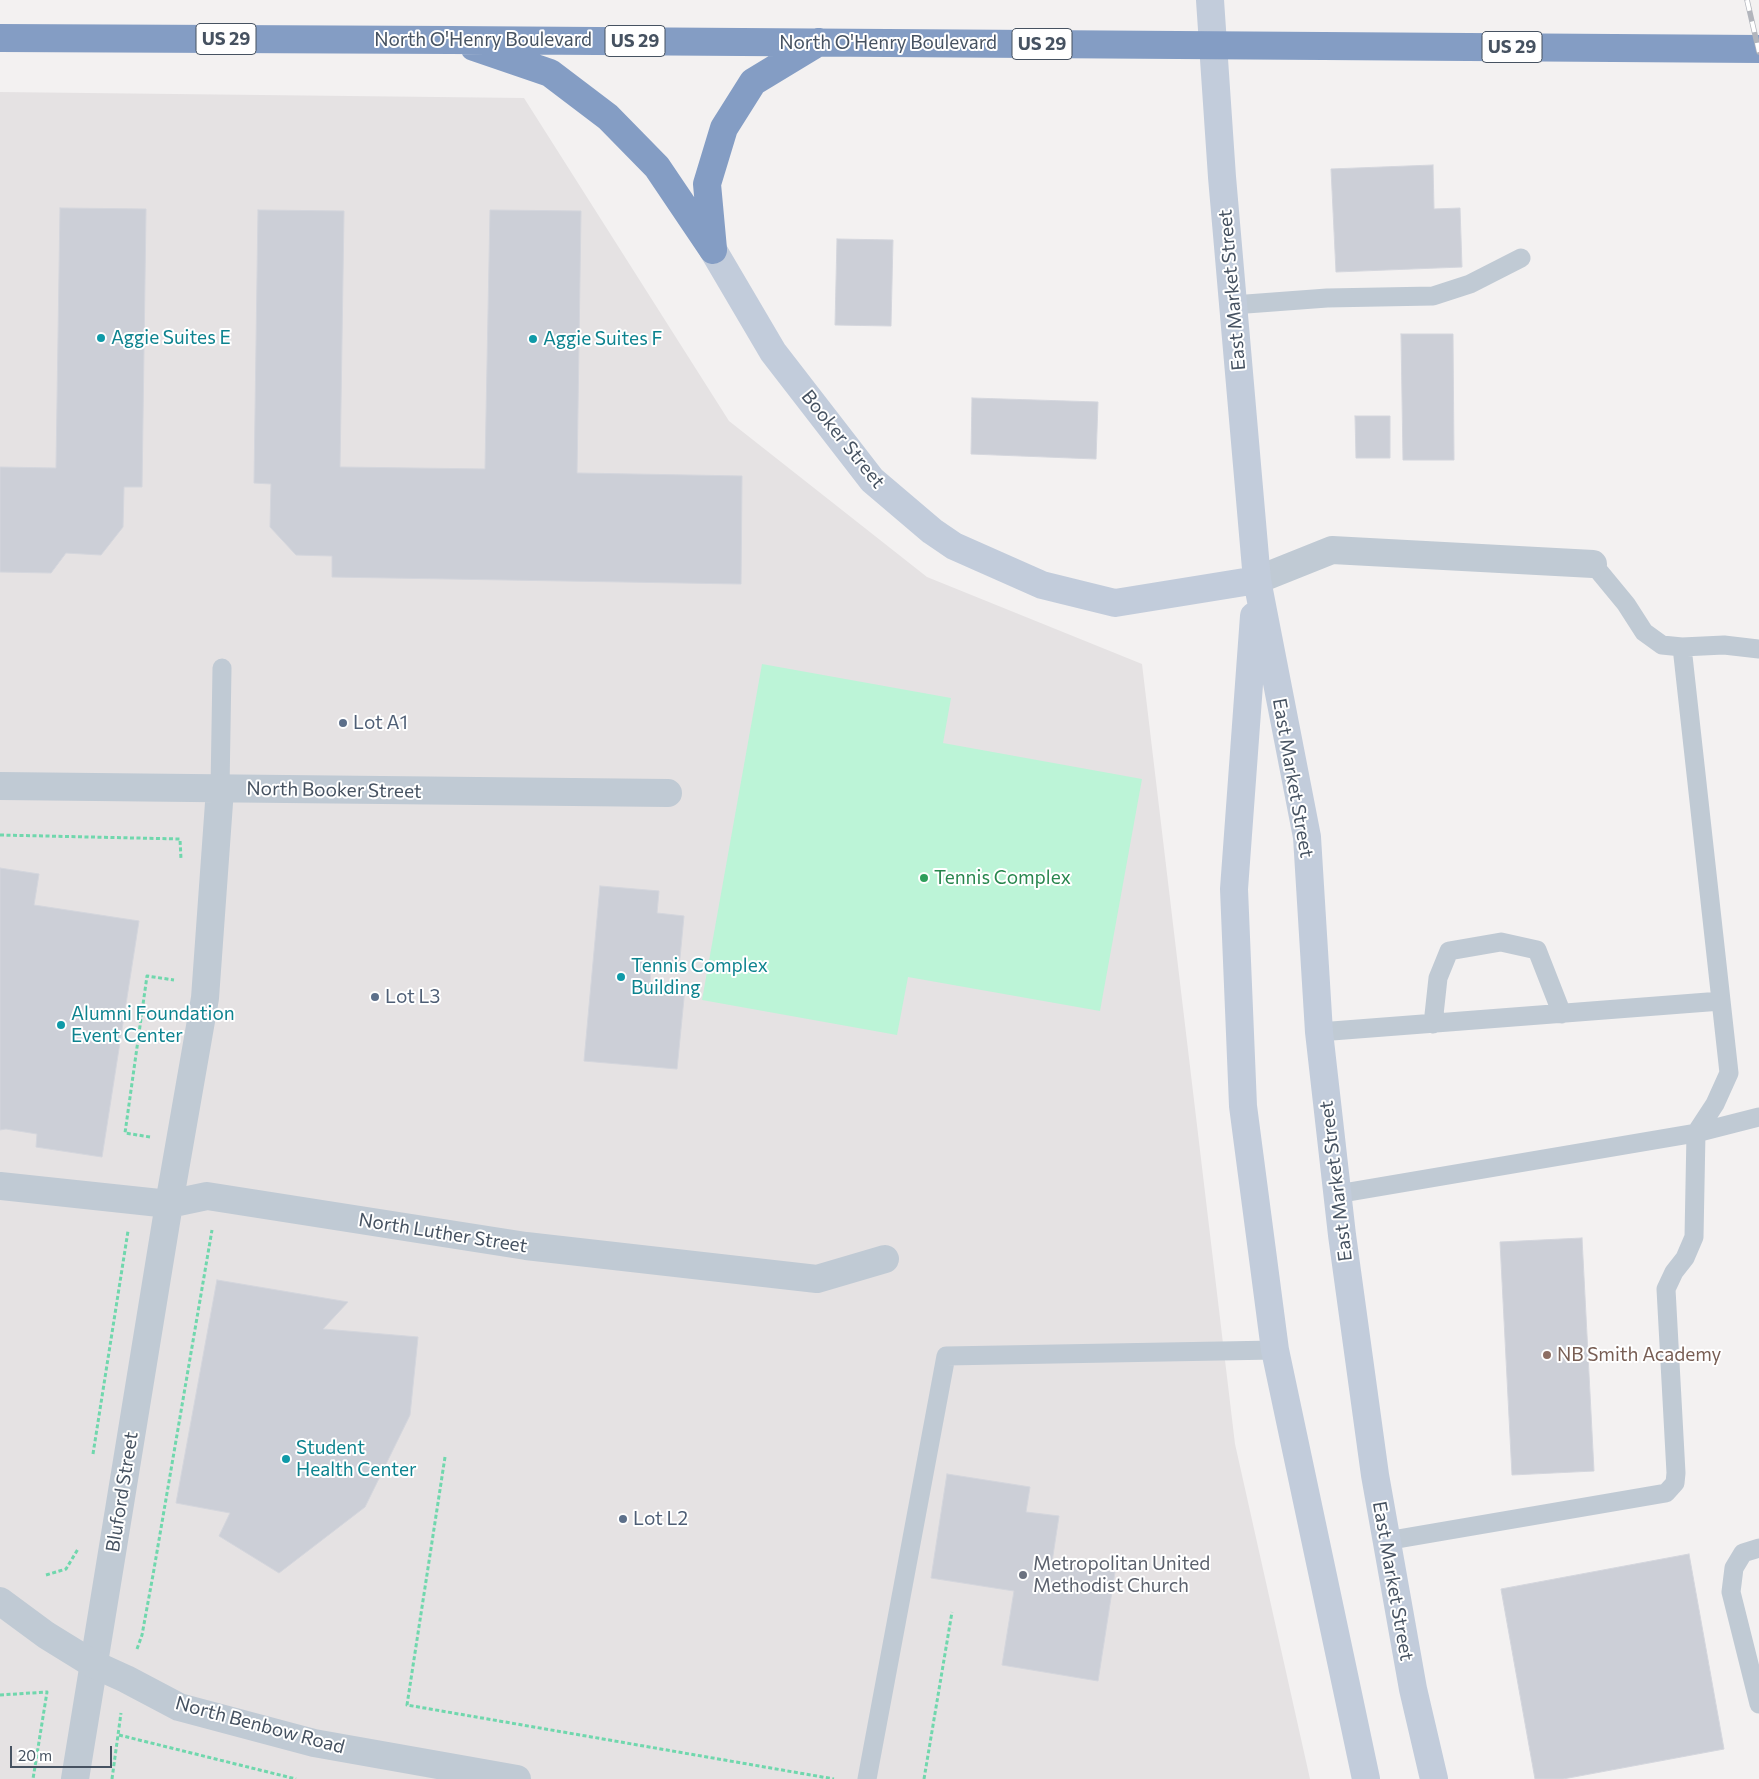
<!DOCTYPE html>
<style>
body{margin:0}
#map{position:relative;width:1759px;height:1779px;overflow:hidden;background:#f3f1f1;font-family:Commissioner,sans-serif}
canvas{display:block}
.scale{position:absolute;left:10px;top:1746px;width:102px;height:22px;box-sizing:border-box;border:2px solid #465261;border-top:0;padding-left:6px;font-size:15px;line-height:18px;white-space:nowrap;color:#465261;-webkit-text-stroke:4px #fff;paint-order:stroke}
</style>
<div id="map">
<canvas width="1759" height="1779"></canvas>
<div class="scale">20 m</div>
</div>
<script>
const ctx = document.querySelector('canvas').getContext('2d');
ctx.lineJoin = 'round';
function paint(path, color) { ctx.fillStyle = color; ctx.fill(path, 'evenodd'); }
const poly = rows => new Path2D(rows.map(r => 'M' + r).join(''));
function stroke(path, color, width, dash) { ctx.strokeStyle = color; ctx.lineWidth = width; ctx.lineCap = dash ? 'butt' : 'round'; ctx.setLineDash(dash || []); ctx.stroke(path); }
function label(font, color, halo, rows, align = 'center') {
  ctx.font = font + ' Commissioner,sans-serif'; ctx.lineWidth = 4; ctx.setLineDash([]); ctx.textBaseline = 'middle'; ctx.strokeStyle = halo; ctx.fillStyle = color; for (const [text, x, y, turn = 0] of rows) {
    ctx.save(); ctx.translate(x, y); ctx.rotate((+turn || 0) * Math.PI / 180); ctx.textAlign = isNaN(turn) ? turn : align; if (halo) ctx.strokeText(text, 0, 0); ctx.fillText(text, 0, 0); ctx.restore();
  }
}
const education = poly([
 [0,92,524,98,729,421,927,577,1142,664,1235,1444,1310,1779,0,1779]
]);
const green = poly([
 [762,664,951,698,943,743,1142,779,1100,1011,908,977,897,1035,702,1000]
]);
const building = poly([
 [1433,165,1434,209,1460,208,1462,267,1336,272,1331,169,1433,165],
 [60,208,146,209,142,487,124,487,123,527,101,555,66,553,51,573,0,572,0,467,56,468,60,208],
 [258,210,344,211,340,467,485,469,490,210,581,211,577,473,742,476,741,584,332,577,332,556,296,555,270,527,271,484,254,483,258,210],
 [837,239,893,240,891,326,835,325,837,239],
 [1401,334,1453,334,1454,460,1403,460,1401,334],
 [972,398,1098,402,1096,459,971,454,972,398],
 [1355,416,1390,416,1390,458,1356,458,1355,416],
 [0,868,39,874,34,905,139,921,102,1157,36,1147,37,1134,6,1129,0,1130,0,868],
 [600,886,659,891,657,913,684,916,679,968,651,966,650,985,685,988,677,1069,584,1061,600,886],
 [1582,1238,1594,1471,1512,1475,1500,1242,1582,1238],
 [217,1280,348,1302,323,1329,418,1337,410,1415,365,1507,279,1573,219,1536,230,1513,176,1503,217,1280],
 [947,1474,1030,1487,1026,1512,1059,1516,1052,1562,1115,1572,1098,1681,1002,1665,1014,1591,931,1578,947,1474],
 [1689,1554,1724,1749,1563,1779,1535,1779,1501,1589,1689,1554]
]);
const path = poly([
 [0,835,180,839,181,859],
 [150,1137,125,1133,147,976,174,980],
 [93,1454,128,1231],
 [445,1457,407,1705,834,1779],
 [46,1575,66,1569,78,1549],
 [137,1649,142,1635,153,1575,212,1230],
 [0,1695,47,1692,33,1779],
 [119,1735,296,1779],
 [112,1779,121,1713],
 [924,1779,952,1612]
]);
const service = poly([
 [1233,305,1327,298,1433,296,1470,284,1521,258],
 [1593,564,1626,604,1644,632,1662,645,1682,647,1724,645,1759,649],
 [220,789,222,668],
 [1433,1024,1438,978,1449,951,1501,942,1537,950,1562,1014],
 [1319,1032,1721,1001],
 [1337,1194,1696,1133,1759,1117],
 [1386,1541,1666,1493,1675,1483,1676,1473,1666,1289,1674,1272,1685,1258,1694,1237,1696,1133,1715,1104,1729,1073,1682,647],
 [1759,1548,1743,1553,1734,1568,1731,1592,1759,1704],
 [867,1779,946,1356,1275,1350]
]);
const minor = poly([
 [1257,580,1332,550,1593,564],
 [0,786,668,793],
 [0,1186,169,1204,207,1196,526,1246,817,1279,885,1259],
 [75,1779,169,1204,205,998,220,789]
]);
const tertiary = poly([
 [0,1601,46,1635,93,1664,126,1679,179,1707,314,1743,517,1779]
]);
const secondary = poly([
 [1210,0,1222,177,1257,580,1307,837,1319,1032,1342,1235,1375,1475,1413,1689,1434,1779],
 [713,250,773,352,872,480,932,531,954,546,1042,585,1115,603,1257,580],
 [1254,616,1234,889,1243,1106,1275,1350,1366,1779]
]);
const motorway = poly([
 [0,38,451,40,1759,49],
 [474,47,550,73,608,117,657,167,713,250],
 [713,249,707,184,724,128,753,82,819,42]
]);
const rail = poly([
 [1747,0,1759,52]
]);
const markers = [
 [101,338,5,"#0f9aa8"],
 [533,339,5,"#0f9aa8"],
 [343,723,5,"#5c6f8a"],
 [924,878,5,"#2e9e5b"],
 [621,977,5,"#0f9aa8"],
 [375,997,5,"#5c6f8a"],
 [61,1025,5,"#0f9aa8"],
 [1547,1355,5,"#8d6e63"],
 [286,1459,5,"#0f9aa8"],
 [623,1519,5,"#5c6f8a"],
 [1023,1575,5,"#6b7280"]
];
const shields = [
 [226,39,60],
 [635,41,60],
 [1042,44,60],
 [1512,47,60]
];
const shieldNames = [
 ["US 29",226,39],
 ["US 29",635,41],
 ["US 29",1042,44],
 ["US 29",1512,47]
];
const streetNames = [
 ["North O'Henry Boulevard",483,40],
 ["North O'Henry Boulevard",888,43],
 ["East Market Street",1232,290,-95],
 ["Booker Street",843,439,51],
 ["East Market Street",1293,778,80],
 ["North Booker Street",334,790,1],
 ["East Market Street",1336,1181,-97],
 ["North Luther Street",443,1233,9],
 ["Bluford Street",122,1492,-81],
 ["East Market Street",1393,1581,80],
 ["North Benbow Road",260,1725,15]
];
const cultureNames = [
 ["Aggie Suites E",111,338],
 ["Aggie Suites F",543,339],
 ["Tennis Complex",631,966],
 ["Building",631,988],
 ["Alumni Foundation",71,1014],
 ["Event Center",71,1036],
 ["Student",296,1448],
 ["Health Center",296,1470]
];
const serviceNames = [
 ["Lot A1",353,723],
 ["Lot L3",385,997],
 ["Lot L2",633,1519]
];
const leisureNames = [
 ["Tennis Complex",934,878]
];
const educationNames = [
 ["NB Smith Academy",1557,1355]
];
const worshipNames = [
 ["Metropolitan United",1033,1564],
 ["Methodist Church",1033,1586]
];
paint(education, '#e5e2e3');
paint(green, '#bcf4d7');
paint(building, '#cccfd7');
stroke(building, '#d4d6dd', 1);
stroke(path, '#70d7ad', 3, [4, 2.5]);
stroke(service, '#c0cad4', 19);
stroke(minor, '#c0cad4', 28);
stroke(tertiary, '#c0cad4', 28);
stroke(secondary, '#c2ccdb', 28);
stroke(motorway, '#849dc4', 28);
stroke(rail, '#b2b5bc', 5.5);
stroke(rail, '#fff', 4, [11]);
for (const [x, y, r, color] of markers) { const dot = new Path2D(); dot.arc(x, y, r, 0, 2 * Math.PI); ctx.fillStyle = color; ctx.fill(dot); stroke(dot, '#fff', 2); }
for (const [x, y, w] of shields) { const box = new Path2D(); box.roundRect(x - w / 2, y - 15.5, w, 31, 4); ctx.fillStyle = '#fff'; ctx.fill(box); stroke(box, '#465261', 1); }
label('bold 18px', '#465261', null, shieldNames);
label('19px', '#465261', '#fff', streetNames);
label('19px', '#0d838f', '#fff', cultureNames, 'left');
label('19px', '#4e5e75', '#fff', serviceNames, 'left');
label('19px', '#27864d', '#fff', leisureNames, 'left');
label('19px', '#785e54', '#fff', educationNames, 'left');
label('19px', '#5b616d', '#fff', worshipNames, 'left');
</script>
